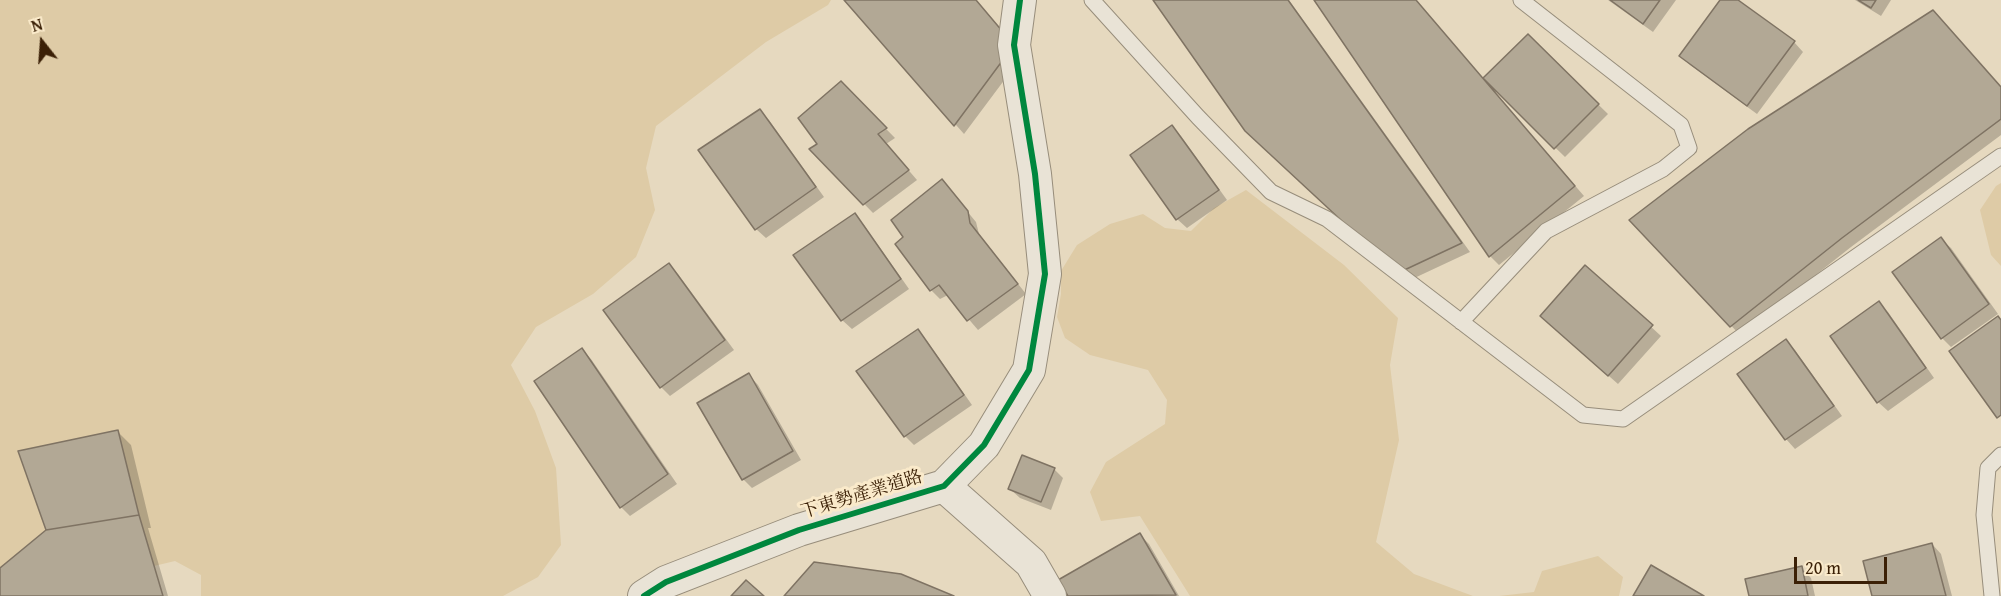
<!DOCTYPE html>
<meta charset="utf-8">
<style>
body{margin:0}
#map{position:relative;width:2001px;height:596px;overflow:hidden;background:#e6d9bf;font-family:"Gentium Book Plus",serif}
canvas{display:block}
.north{position:absolute;left:12px;top:12px;width:60px;height:60px;-webkit-text-stroke:4px #faeaca;paint-order:stroke;rotate:343deg;font-size:16px;font-weight:700;line-height:24px;text-align:center;color:#3b2006}
.north::after{content:'';display:block;margin:auto;width:21px;height:27px;background:#3b2006;clip-path:polygon(50% 0,100% 100%,50% 72%,0 100%)}
.scale{position:absolute;left:1794px;top:557px;width:93px;height:27px;box-sizing:border-box;border:3px solid #3b2006;border-top:0;padding-left:8px;font-size:18px;line-height:21px;white-space:nowrap;color:#3b2006;-webkit-text-stroke:4px #faeaca;paint-order:stroke}
</style>
<div id="map">
<canvas width="2001" height="596"></canvas>
<div class="north">N</div>
<div class="scale">20 m</div>
</div>
<script>
const ctx = document.querySelector('canvas').getContext('2d');
ctx.lineJoin = 'round';
function paint(path, color) { ctx.fillStyle = color; ctx.fill(path, 'evenodd'); }
const poly = rows => new Path2D(rows.map(r => 'M' + r).join(''));
function stroke(path, color, width, dash) { ctx.strokeStyle = color; ctx.lineWidth = width; ctx.lineCap = dash ? 'butt' : 'round'; ctx.setLineDash(dash || []); ctx.stroke(path); }
function label(font, color, halo, rows, align = 'center') {
  ctx.font = font + ' "Gentium Book Plus","Noto Serif TC",serif'; ctx.lineWidth = 6; ctx.setLineDash([]); ctx.textBaseline = 'middle'; ctx.strokeStyle = halo; ctx.fillStyle = color; for (const [text, x, y, turn = 0] of rows) {
    ctx.save(); ctx.translate(x, y); ctx.rotate((+turn || 0) * Math.PI / 180); ctx.textAlign = isNaN(turn) ? turn : align; if (halo) ctx.strokeText(text, 0, 0); ctx.fillText(text, 0, 0); ctx.restore();
  }
}
const green = poly([
 [0,0,831,0,828,5,766,42,656,126,646,168,655,210,636,257,593,294,536,327,511,365,535,411,556,468,561,545,538,577,503,596,201,596,201,575,175,561,154,566,139,515,118,431,18,451,46,530,0,568],
 [2001,183,2001,266,1991,255,1980,210,1996,186],
 [1246,190,1344,265,1398,318,1390,365,1399,440,1376,542,1414,574,1473,596,1190,596,1140,516,1101,521,1090,492,1106,462,1165,424,1167,400,1148,370,1090,355,1065,338,1057,317,1061,294,1061,271,1077,245,1110,224,1143,214,1165,228,1191,231,1214,208],
 [1598,556,1623,577,1619,596,1499,596,1534,592,1542,571]
]);
const shadow = poly([
 [846,0,976,0,1023,55,964,134],
 [1155,0,1289,0,1470,252,1408,281],
 [1316,0,1416,0,1484,80,1528,36,1608,114,1565,157,1497,91,1495,93,1584,196,1499,265,1490,256],
 [1608,0,1676,0,1653,32],
 [1722,0,1736,0,1794,42,1803,52,1757,114,1690,65,1681,55],
 [1855,0,1891,0,1881,16],
 [841,83,895,138,886,144,917,180,873,213,811,149,819,144],
 [2001,88,2001,135,1851,247,1740,335,1631,220],
 [759,111,769,120,824,197,766,238,756,229],
 [1172,127,1181,136,1227,200,1187,228,1177,219],
 [942,181,976,222,979,234,1026,294,978,330,948,295,940,299,931,290],
 [854,215,864,225,909,289,852,329,842,320],
 [1941,239,1951,248,1998,314,1951,347,1942,338],
 [669,265,678,274,734,350,670,396,661,387],
 [1586,267,1661,336,1618,384,1551,325],
 [1878,303,1888,312,1934,378,1888,411,1878,402],
 [917,331,927,341,972,405,914,445,905,436],
 [1786,341,1795,350,1842,416,1795,449,1786,439],
 [582,350,591,359,677,484,630,516,621,507],
 [749,375,758,385,801,460,752,488,743,479],
 [118,432,131,445,151,528,148,528,168,596,0,596,0,570,48,531],
 [1054,469,1063,478,1051,510,1020,498,1010,489],
 [1140,535,1149,544,1179,596,1069,596,1060,581],
 [1932,544,1941,554,1952,596,1873,596],
 [1801,568,1811,578,1815,596,1750,596]
]);
const building = poly([
 [844,0,976,0,1014,45,954,126,844,0],
 [1153,0,1288,0,1462,243,1398,273,1245,131,1153,0],
 [1314,0,1416,0,1575,186,1489,257,1314,0],
 [1610,0,1660,0,1643,24,1610,0],
 [1720,0,1738,0,1795,41,1747,106,1679,56,1720,0],
 [1858,0,1876,0,1871,8,1858,0],
 [1933,10,2001,87,2001,119,1842,238,1730,327,1629,220,1748,129,1933,10],
 [1528,34,1599,104,1554,149,1483,78,1528,34],
 [841,81,887,128,878,134,909,170,863,205,809,149,817,144,798,118,841,81],
 [760,109,816,187,755,230,698,150,760,109],
 [1172,125,1219,190,1176,220,1130,155,1172,125],
 [942,179,968,211,970,223,1018,284,967,321,939,285,930,291,895,244,903,237,891,220,942,179],
 [855,213,901,279,841,321,793,255,855,213],
 [1941,237,1989,304,1941,339,1892,272,1941,237],
 [669,263,725,340,660,388,603,310,669,263],
 [1585,265,1653,325,1608,376,1540,316,1585,265],
 [1879,301,1926,368,1877,403,1830,336,1879,301],
 [1998,316,2001,320,2001,415,1997,418,1949,351,1998,316],
 [918,329,964,395,904,437,856,371,918,329],
 [1786,339,1834,406,1785,440,1737,374,1786,339],
 [582,348,668,474,620,508,534,381,582,348],
 [749,373,793,451,742,480,697,403,749,373],
 [118,430,139,515,46,530,18,451,118,430],
 [1022,455,1055,468,1041,502,1008,489,1022,455],
 [139,515,163,596,0,596,0,568,46,530,139,515],
 [1140,533,1176,595,1068,596,1058,580,1140,533],
 [1932,543,1946,596,1872,596,1863,561,1932,543],
 [814,562,901,574,954,596,784,596,814,562],
 [1651,565,1704,596,1633,596,1651,565],
 [1802,566,1808,596,1749,596,1745,579,1802,566],
 [746,580,764,596,731,596,746,580]
]);
const lane = poly([
 [1092,0,1198,117,1271,192,1327,219,1583,415,1623,419,2001,156],
 [1461,322,1546,231,1663,169,1689,148,1681,125,1521,0],
 [1992,596,1984,515,1988,468,2001,455]
]);
const street = poly([
 [944,486,1031,563,1050,596],
 [644,596,666,582,799,530,944,486,984,445,1029,370,1045,274,1035,174,1014,45,1020,0]
]);
const cycleway = poly([
 [644,596,666,582,799,530,944,486,984,445,1029,370,1045,274,1035,174,1014,45,1020,0]
]);
const streetNames = [
 ["下東勢產業道路",862,495,-17]
];
paint(green, '#decba6');
paint(shadow, '#0003');
paint(building, '#b2a895');
stroke(building, '#7f7363', 1.5);
stroke(lane, '#978d7b', 17);
stroke(street, '#978d7b', 34);
stroke(lane, '#e9e3d6', 15);
stroke(street, '#e9e3d6', 32);
stroke(cycleway, '#00873e', 6);
label('18px', '#3b2006', '#faeaca', streetNames);
</script>
